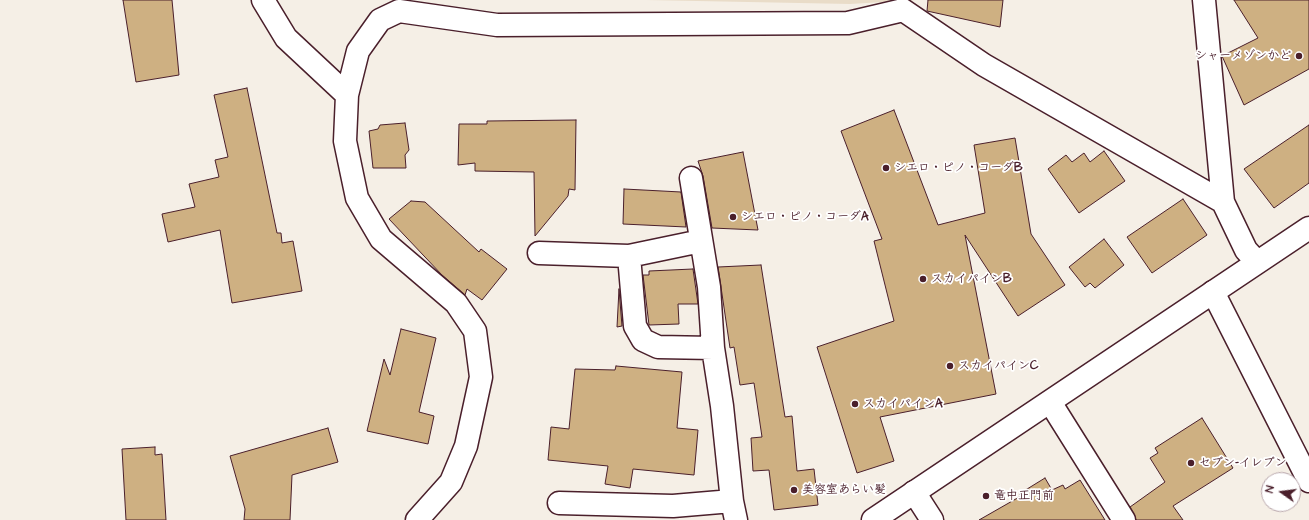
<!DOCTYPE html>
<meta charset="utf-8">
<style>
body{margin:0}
#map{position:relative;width:1309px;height:520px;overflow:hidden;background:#f5efe6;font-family:"Architects Daughter",sans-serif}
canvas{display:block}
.north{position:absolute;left:1261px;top:472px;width:40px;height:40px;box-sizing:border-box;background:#fff;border:1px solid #b7a5aa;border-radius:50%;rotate:284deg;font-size:11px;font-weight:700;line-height:16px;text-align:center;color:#4a1f2b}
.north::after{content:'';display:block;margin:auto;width:14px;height:18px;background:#4a1f2b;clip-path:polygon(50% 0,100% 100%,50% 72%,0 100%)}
</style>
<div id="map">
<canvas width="1309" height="520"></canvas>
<div class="north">N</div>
</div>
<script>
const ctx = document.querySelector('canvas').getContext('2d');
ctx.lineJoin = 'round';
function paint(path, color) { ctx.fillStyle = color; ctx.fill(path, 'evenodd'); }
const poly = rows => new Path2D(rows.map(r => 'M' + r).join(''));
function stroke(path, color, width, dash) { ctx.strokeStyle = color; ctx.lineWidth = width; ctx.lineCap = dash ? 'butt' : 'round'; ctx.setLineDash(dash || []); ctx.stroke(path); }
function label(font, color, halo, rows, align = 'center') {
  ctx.font = font + ' "Architects Daughter","Klee One",sans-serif'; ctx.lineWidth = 3.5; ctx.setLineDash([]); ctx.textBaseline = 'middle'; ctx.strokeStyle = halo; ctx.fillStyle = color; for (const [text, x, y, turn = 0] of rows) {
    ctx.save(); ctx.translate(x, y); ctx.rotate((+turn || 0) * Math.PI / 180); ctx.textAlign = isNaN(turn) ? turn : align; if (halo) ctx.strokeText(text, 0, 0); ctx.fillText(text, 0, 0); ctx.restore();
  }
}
const built = poly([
 [646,0,917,0,850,4]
]);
const building = poly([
 [123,0,172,0,179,75,136,82,123,0],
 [928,0,1003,0,1000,27,927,11,928,0],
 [1234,0,1309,0,1309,69,1244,105,1222,56,1258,38,1234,0],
 [247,88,277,233,281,233,282,243,293,241,302,291,232,303,220,230,168,242,162,214,195,207,189,184,219,177,215,160,228,157,214,95,247,88],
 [894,110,938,225,985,213,974,145,1015,138,1031,234,1065,285,1018,316,965,235,996,394,880,417,894,461,857,473,817,347,894,321,874,241,882,239,841,131,894,110],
 [576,120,575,190,569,189,568,196,535,236,534,172,475,171,475,163,458,165,459,124,487,124,487,121,576,120],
 [405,123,409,150,405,155,406,168,373,168,369,131,378,129,380,125,405,123],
 [1309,125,1309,183,1274,208,1244,169,1309,125],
 [1104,151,1125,181,1079,213,1048,169,1066,155,1072,162,1084,153,1090,162,1104,151],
 [743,152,758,230,712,228,703,176,698,161,743,152],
 [624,189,681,192,686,227,623,224,624,189],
 [1183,199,1207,235,1152,273,1127,237,1183,199],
 [411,201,425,202,479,252,481,249,507,269,482,300,467,289,465,295,442,275,389,219,411,201],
 [1104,239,1124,265,1095,288,1090,283,1085,287,1069,267,1104,239],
 [761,265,785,417,792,416,797,471,814,469,818,505,774,510,769,470,753,471,751,438,762,437,754,383,740,385,734,347,730,348,718,267,761,265],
 [693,269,698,304,678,304,679,324,649,325,643,275,649,275,649,271,693,269],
 [619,289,622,326,617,327,619,289],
 [401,329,436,338,419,412,434,416,428,444,367,431,384,359,390,375,401,329],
 [616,366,682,372,677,428,698,430,694,475,633,469,630,488,605,484,608,466,548,460,551,427,569,429,575,369,615,370,616,366],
 [1202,418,1233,468,1173,506,1183,520,1136,520,1130,507,1165,482,1150,458,1158,453,1155,448,1202,418],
 [328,428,338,462,292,475,290,520,244,520,245,509,230,456,328,428],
 [155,447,155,455,162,454,166,520,126,520,122,449,155,447],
 [1045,478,1052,490,1063,485,1065,489,1080,480,1105,520,979,520,1021,496,1019,494,1045,478]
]);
const street = poly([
 [263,0,286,38,347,95],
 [1204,0,1223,202,1246,250,1257,262],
 [691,178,709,287,713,348,722,406,732,501,736,520],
 [539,253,629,256,701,241],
 [629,256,635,326,643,340,658,347,713,348],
 [1213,292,1309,481],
 [1050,402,1124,520],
 [914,492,932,520],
 [559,503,673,506,732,501],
 [417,520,451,482,466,446,481,377,475,331,456,303,381,239,357,198,345,141,347,95,358,51,380,20,399,11,497,25,848,23,903,10,984,65,1223,202]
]);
const secondary = poly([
 [873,520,1309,228]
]);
const markers = [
 [1299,56,4,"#4a1f2b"],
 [886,168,4,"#4a1f2b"],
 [733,217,4,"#4a1f2b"],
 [923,279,4,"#4a1f2b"],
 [950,366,4,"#4a1f2b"],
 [855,404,4,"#4a1f2b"],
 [1191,463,4,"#4a1f2b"],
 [794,490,4,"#4a1f2b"],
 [986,496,4,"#4a1f2b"]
];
const poiNames = [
 ["シャーメゾンかど",1291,56,"right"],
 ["シエロ・ピノ・コーダB",894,168],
 ["シエロ・ピノ・コーダA",741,217],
 ["スカイパインB",931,279],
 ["スカイパインC",958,366],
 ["スカイパインA",863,404],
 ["セブン-イレブン",1199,463],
 ["美容室あらい髪",802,490],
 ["竜中正門前",994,496]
];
paint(built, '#e9dcc8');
paint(building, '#ceb082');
stroke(building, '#4a1f2b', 1);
stroke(street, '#4a1f2b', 25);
stroke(secondary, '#4a1f2b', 25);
stroke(street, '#fff', 22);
stroke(secondary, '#fff', 22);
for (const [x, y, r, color] of markers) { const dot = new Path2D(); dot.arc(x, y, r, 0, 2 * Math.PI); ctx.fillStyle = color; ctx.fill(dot); stroke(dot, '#fff', 1.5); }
label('bold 12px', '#4a1f2b', '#fff', poiNames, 'left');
</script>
